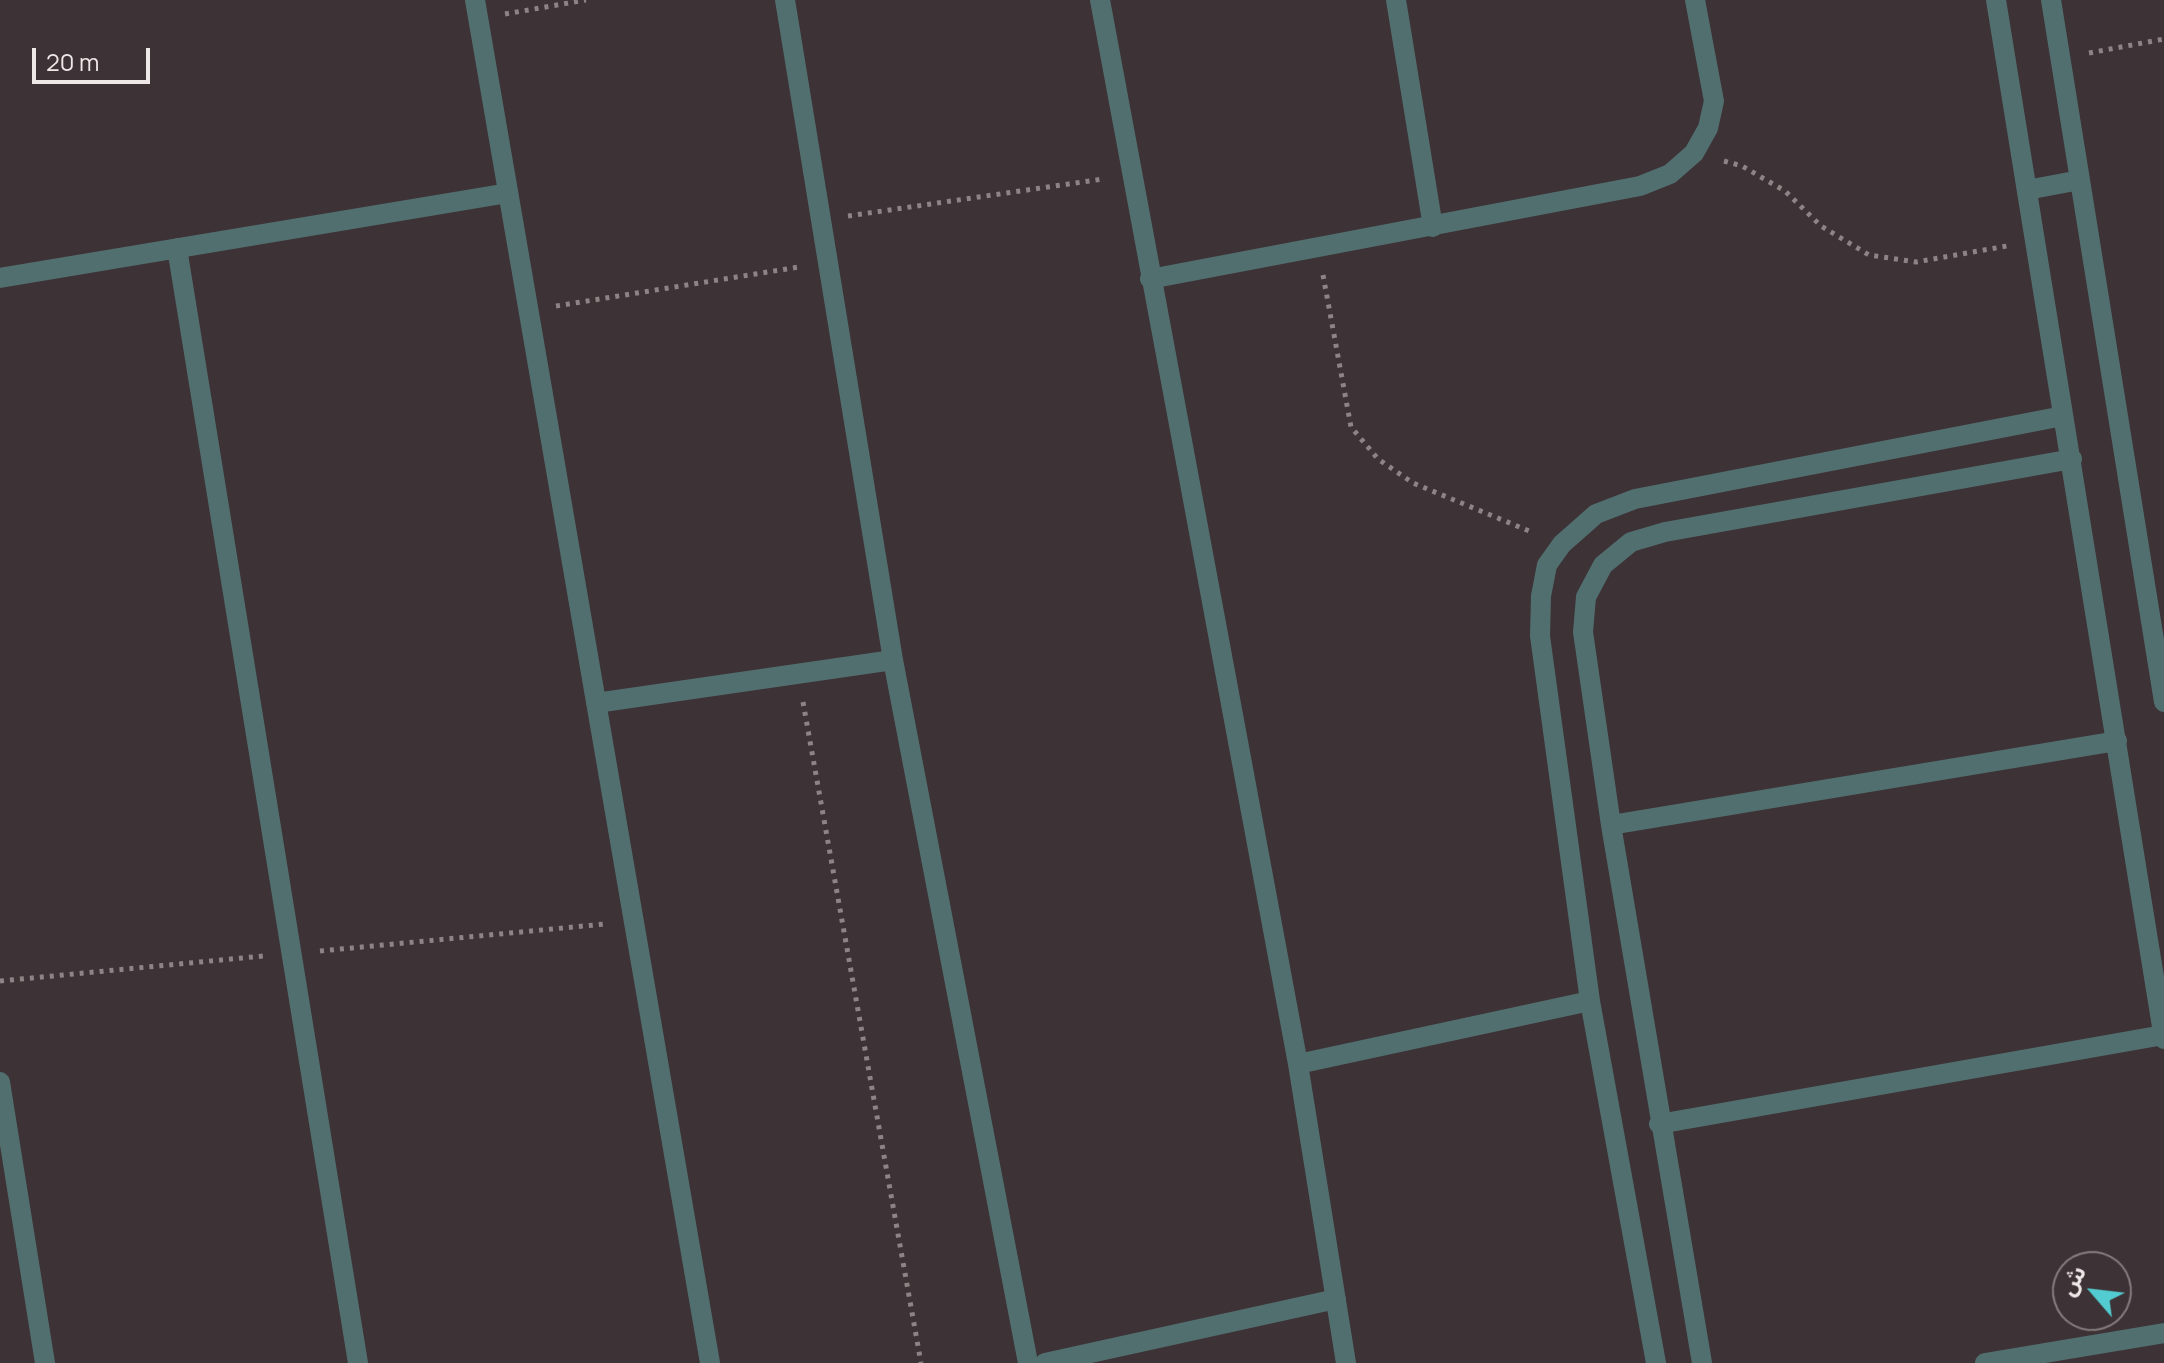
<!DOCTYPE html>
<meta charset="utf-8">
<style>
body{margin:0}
#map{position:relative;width:2164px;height:1363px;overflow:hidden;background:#3d3235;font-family:Manrope,"Noto Sans Arabic",sans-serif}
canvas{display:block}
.north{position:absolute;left:2052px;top:1251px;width:80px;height:80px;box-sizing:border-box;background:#3d3235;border:2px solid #847b7d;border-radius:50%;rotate:298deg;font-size:22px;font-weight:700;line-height:32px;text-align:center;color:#efe8e9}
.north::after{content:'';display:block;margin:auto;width:28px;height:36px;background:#52ccd0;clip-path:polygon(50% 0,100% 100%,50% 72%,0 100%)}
.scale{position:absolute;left:32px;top:48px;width:118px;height:36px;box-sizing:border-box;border:4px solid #efe8e9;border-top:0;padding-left:10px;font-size:24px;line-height:28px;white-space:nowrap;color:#efe8e9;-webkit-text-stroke:6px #3d3235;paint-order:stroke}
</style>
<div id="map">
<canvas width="2164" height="1363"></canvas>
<div class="north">ش</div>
<div class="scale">20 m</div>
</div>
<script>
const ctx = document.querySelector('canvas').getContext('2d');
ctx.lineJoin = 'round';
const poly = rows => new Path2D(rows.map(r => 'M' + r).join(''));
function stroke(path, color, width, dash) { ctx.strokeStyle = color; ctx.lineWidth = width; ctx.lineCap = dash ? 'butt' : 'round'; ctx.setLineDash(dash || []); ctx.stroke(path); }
const path = poly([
 [505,14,586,0],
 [2089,53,2164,39],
 [1724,161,1742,166,1785,191,1821,226,1869,255,1916,262,2007,246],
 [848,216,1103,179],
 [1323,275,1351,427,1378,459,1413,483,1534,533],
 [556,306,799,267],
 [803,702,921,1363],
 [320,951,605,924],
 [0,981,263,956]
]);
const minor = poly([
 [475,0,710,1363],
 [785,0,893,660,1028,1363],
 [1100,0,1298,1064,1346,1363],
 [1396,0,1433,227],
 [1996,0,2164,1039],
 [2051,0,2164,702],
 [2027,190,2080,180],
 [177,248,358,1363],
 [0,278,508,193],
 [1150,279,1640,186,1670,174,1694,153,1708,128,1714,101,1695,0],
 [596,703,893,660],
 [1611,825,2117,741],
 [1298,1064,1590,1001],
 [0,1082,45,1363],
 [1659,1124,2163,1035],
 [1045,1363,1336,1299],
 [1656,1363,1590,1001,1540,636,1541,596,1547,565,1562,544,1596,514,1635,499,2063,416],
 [1702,1363,1611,825,1583,632,1586,597,1603,565,1631,542,1665,532,2072,459],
 [1985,1363,2164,1333]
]);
stroke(path, '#8d8486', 5, [4, 6]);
stroke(minor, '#526f70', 20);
</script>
